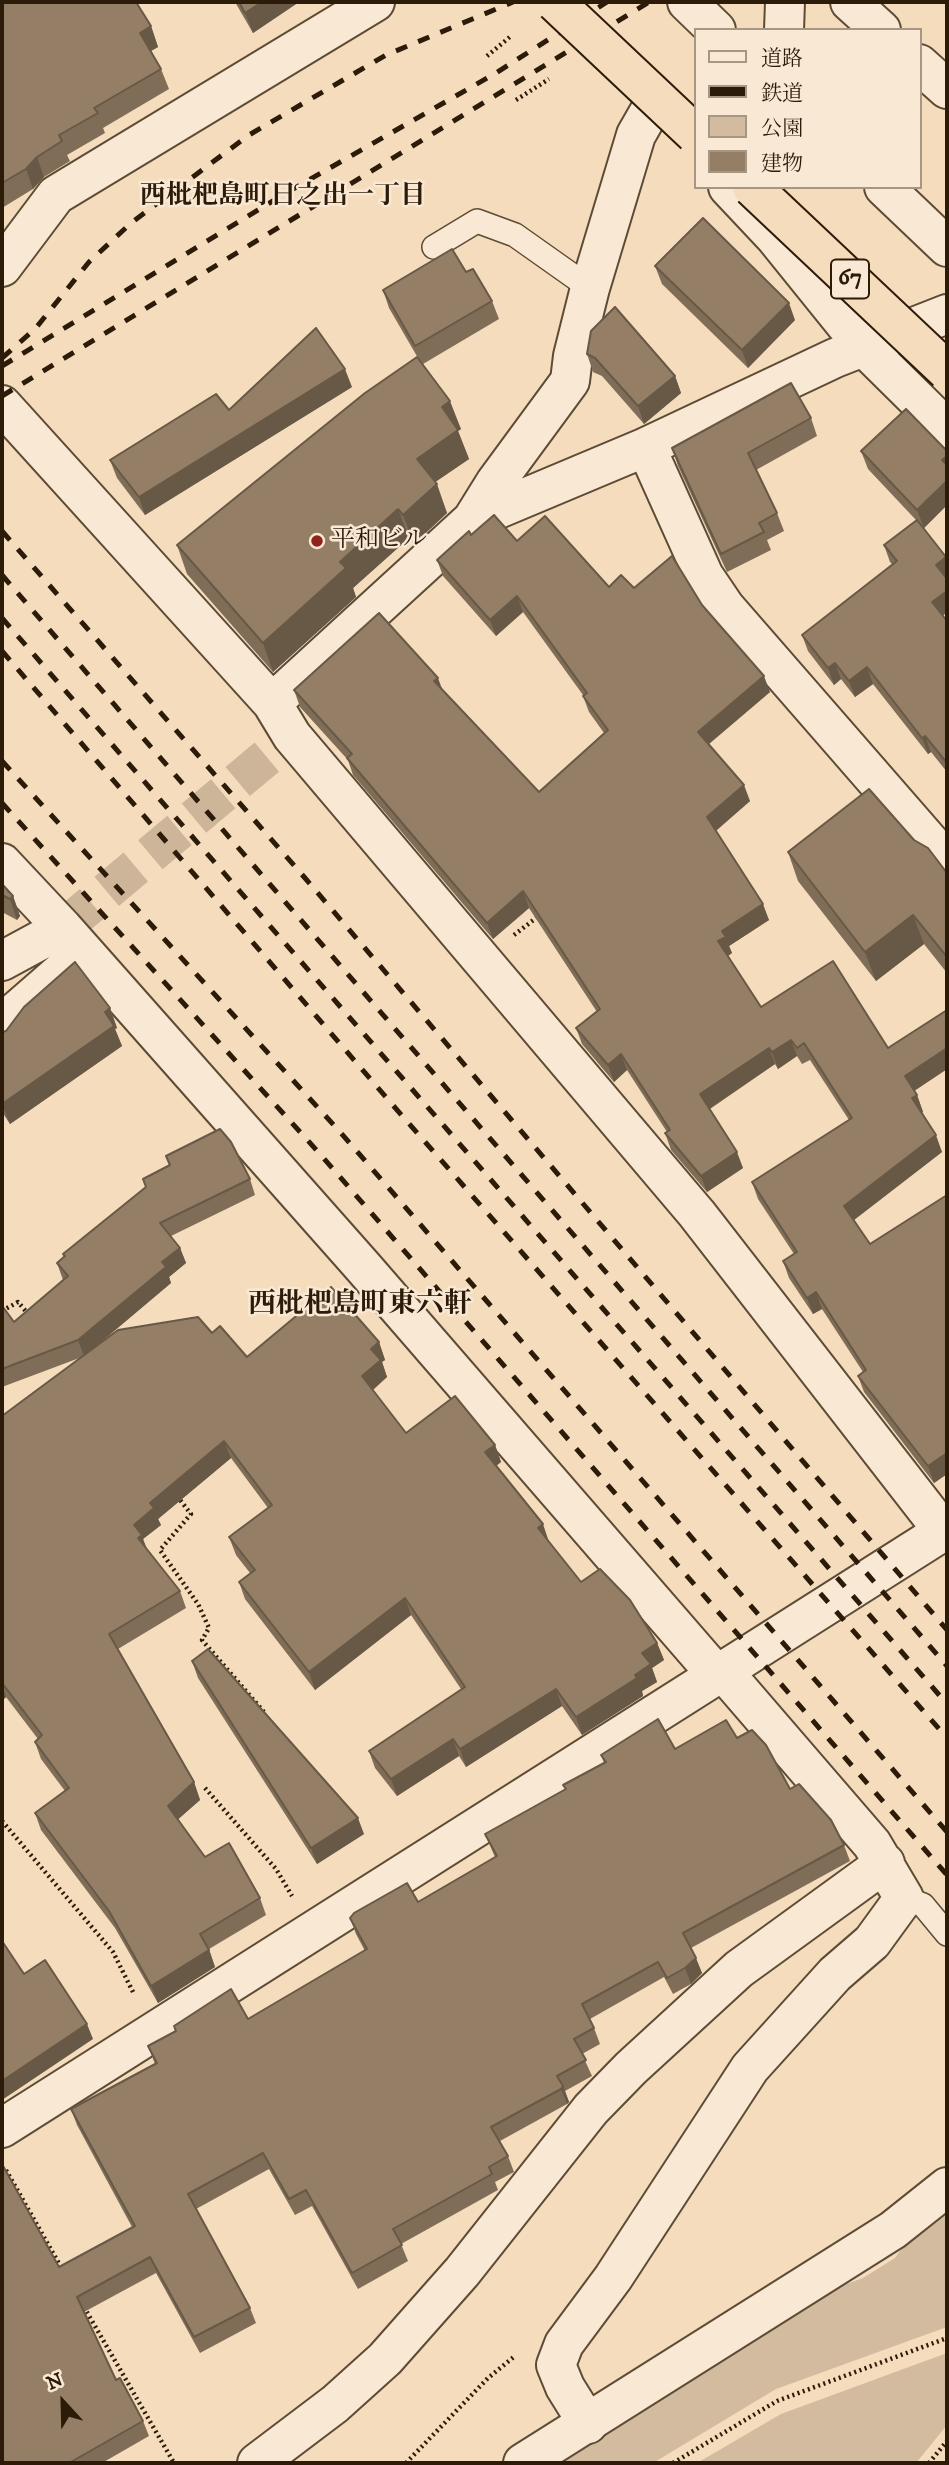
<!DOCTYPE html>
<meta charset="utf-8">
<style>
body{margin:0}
#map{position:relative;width:949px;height:2465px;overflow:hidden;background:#f4dcbd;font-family:"IM FELL DW Pica","Noto Serif JP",serif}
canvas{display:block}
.frame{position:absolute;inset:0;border:4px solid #2b1b08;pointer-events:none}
.legend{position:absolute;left:694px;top:28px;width:228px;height:161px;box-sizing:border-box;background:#f8e8d4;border:2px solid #a69682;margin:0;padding:9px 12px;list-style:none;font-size:21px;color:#2b1b08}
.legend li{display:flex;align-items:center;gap:14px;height:35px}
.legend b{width:35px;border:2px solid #a69682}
.north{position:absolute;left:28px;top:2367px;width:70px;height:70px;-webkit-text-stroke:5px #f8e8d4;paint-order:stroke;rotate:338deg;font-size:19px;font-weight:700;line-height:28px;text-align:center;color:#2b1b08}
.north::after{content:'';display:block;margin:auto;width:24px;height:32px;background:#2b1b08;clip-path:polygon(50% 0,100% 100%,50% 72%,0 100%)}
</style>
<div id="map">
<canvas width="949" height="2465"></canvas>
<div class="frame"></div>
<ul class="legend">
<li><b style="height:9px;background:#f8e8d4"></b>道路</li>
<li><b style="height:9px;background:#2b1b08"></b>鉄道</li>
<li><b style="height:19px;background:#d2bb9e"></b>公園</li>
<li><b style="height:19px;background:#947f66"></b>建物</li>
</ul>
<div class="north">N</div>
</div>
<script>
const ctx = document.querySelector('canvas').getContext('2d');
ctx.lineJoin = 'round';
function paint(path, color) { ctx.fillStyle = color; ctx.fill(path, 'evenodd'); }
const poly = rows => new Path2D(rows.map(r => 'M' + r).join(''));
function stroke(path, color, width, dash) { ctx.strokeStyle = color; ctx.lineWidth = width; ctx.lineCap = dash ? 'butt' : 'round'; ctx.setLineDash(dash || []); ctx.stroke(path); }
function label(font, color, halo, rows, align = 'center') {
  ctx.font = font + ' "IM FELL DW Pica","Noto Serif JP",serif'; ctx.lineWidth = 5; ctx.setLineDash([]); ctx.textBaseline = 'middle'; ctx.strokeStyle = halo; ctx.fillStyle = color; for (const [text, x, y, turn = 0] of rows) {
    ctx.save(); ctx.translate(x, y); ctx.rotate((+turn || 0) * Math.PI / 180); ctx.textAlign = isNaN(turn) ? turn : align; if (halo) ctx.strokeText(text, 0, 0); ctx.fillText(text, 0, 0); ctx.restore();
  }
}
const green = poly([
 [947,2211,947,2327,776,2389,653,2463,555,2463,833,2289,863,2278,895,2258,911,2236],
 [947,2353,947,2425,916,2463,697,2463,781,2414]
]);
const minorTunnel = poly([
 [63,928,292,736]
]);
const path = poly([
 [487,56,511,36],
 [516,100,549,79],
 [514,935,540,915],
 [2,1311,18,1302,30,1316],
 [177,1496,191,1514,160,1550,198,1604,209,1628,202,1640,264,1712],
 [205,1788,276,1869,292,1896],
 [2,1821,113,1952,134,1994],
 [6,2170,62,2269],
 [84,2307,174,2463],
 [406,2463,488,2378,515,2356],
 [673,2463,777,2401,947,2338],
 [929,2463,947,2441]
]);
const service = poly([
 [434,247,477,221,515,235,590,288],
 [904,1898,923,1905,947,1934]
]);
const minor = poly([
 [687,2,716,30],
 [850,2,881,30],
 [784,30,785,2],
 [919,64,947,89],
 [728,187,775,237,863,346,947,429],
 [884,187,947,247],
 [2,267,56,195,375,2],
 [2,405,272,703,292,736,697,1214,944,1532],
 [646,447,704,576,725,607,941,855,947,850],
 [472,520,495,483,570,381,573,356,590,288,636,135,652,107],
 [272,703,472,520,646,447,835,358,947,314],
 [2,863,63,928],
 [2,961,63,928,364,1268,716,1674],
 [2,1033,14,1013,84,952],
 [2,2128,947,1529],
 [588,2424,565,2387,556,2365,564,2344,613,2278,750,2068,835,1974,872,1942,904,1898,872,1844,722,1670],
 [257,2463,335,2404,385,2359,462,2272,591,2109,631,2068,739,1969,885,1863]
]);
const tertiary = poly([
 [523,2463,893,2230,947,2187]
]);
const rail = poly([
 [2,358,35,329,89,262,131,223,249,135,386,55,513,2],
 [2,366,286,193,496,73,607,2],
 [2,396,649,2],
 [2,531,305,878,947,1630],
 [2,575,947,1666],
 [2,618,947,1704],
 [2,651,391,1103,947,1738],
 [2,761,341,1133,947,1832],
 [2,803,320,1154,947,1875]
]);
const primaryBridge = poly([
 [555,2,695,134],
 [752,187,947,371]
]);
const wall = poly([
 [2,2,151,26,158,47,151,51,161,69,169,89,103,128,105,133,67,155,70,161,44,177,33,189,2,208],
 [235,2,299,2,253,33],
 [655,266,795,320,748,368,662,284],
 [466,272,492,301,499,319,423,364,461,429,458,431,469,459,435,482,447,513,414,544,409,538,353,588,356,597,273,672,187,574,177,545,418,358,389,308,383,290],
 [587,354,675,376,681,393,644,424,602,376,593,372],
 [352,387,145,515,117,478,110,460,229,410],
 [811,418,817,436,756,470,777,513,784,531,767,540,771,550,727,572,678,466,672,448],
 [861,451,947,451,947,505,924,528,917,521,946,557,947,561,947,612,943,616,947,621,947,772,931,752,928,754,873,684,855,697,841,679,834,685,808,651,802,635,892,564,890,562,884,545,916,520,868,469],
 [471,535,517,541,609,587,634,588,702,605,770,692,709,744,750,801,716,831,769,920,729,946,732,953,728,956,761,1007,888,1048,947,1010,947,1069,914,1091,917,1095,923,1112,922,1113,942,1152,854,1220,870,1244,947,1195,947,1474,934,1483,864,1392,858,1376,863,1372,822,1309,813,1314,789,1278,783,1261,794,1254,758,1199,752,1182,849,1120,810,1060,802,1064,797,1056,778,1069,775,1064,710,1109,743,1168,707,1192,671,1150,665,1133,667,1132,627,1070,614,1082,582,1044,576,1028,597,1012,529,908,493,939,353,775,348,760,300,707,294,690,443,690,539,792,604,733,589,712,583,696,583,695,523,612,496,636,443,576,437,560],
 [914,840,947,873,947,973,924,944,876,981,798,881,788,852],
 [2,884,13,896,20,916,17,920,2,912],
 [110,1008,117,1028,115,1029,122,1046,10,1124,2,1112,2,1032],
 [166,1156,250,1179,255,1195,171,1236,180,1248,186,1263,169,1277,171,1283,93,1349,212,1333,247,1357,379,1342,385,1360,382,1362,387,1377,373,1390,406,1433,495,1445,501,1462,496,1466,549,1542,581,1582,657,1643,664,1660,652,1668,657,1682,642,1691,643,1696,582,1735,562,1706,466,1767,459,1756,397,1796,375,1768,369,1751,461,1689,411,1615,315,1690,245,1599,239,1582,250,1573,236,1555,229,1537,268,1508,231,1458,158,1519,161,1525,143,1539,147,1549,180,1591,186,1608,118,1649,194,1782,200,1800,178,1819,205,1857,260,1898,266,1915,209,1949,215,1967,158,2003,115,1928,41,1830,35,1813,65,1791,41,1759,35,1742,38,1739,6,1697,2,1701,2,1416,82,1357,2,1387,2,1308,14,1322,63,1280,57,1263,64,1257,63,1254,146,1188,143,1179,169,1165],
 [192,1661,364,1834,317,1864,198,1678],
 [737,1738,790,1789,844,1845,850,1861,691,1948,702,1973,691,1984,673,1994,664,1977,590,2019,594,2028,600,2044,582,2054,592,2076,565,2091,569,2102,567,2104,500,2141,508,2156,514,2172,495,2182,498,2190,401,2244,408,2261,358,2289,312,2206,295,2215,269,2169,196,2209,250,2308,256,2323,200,2353,156,2273,84,2312,116,2380,143,2421,149,2436,102,2463,2,2463,59,2267,132,2227,77,2125,71,2109,155,2064,148,2046,175,2031,174,2026,248,2019,365,1951,356,1934,350,1918,418,1902,495,1857,485,1834,565,1789,563,1785,604,1763,601,1755,675,1749]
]);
const shadedWall = poly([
 [262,2,299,2,253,33,245,13],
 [151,26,158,47,147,53,140,33],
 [37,157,44,177,33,189,26,169],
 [789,303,795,320,748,368,742,350],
 [345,369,352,387,145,515,139,497],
 [675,376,681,393,644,424,638,406],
 [450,401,461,429,458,431,469,459,428,487,417,459,442,407],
 [947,456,947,473,942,460],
 [947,481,947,505,924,528,917,510],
 [437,484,447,513,414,544,403,515],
 [398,509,409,538,353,588,356,597,273,672,263,643,340,562],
 [946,557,947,561,947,578,942,582,936,565],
 [947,591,947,612,938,619,932,602],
 [517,596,523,612,496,636,490,620],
 [835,663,841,679,834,685,828,668],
 [867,667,873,684,855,697,849,681],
 [764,676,770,692,704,748,698,732],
 [438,678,444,694,434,681],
 [925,736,931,752,928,754,922,738],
 [744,785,750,801,713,833,707,817],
 [523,891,529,908,493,939,487,923],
 [13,896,20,916,17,920,10,899],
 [763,904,769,920,729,946,732,953,724,958,718,941,722,931],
 [913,915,924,944,876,981,865,952],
 [110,1008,117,1028,115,1029,122,1046,10,1124,2,1104],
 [791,1040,797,1056,778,1069,772,1052],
 [769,1048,775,1064,706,1111,700,1094],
 [947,1048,947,1069,911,1093,905,1076],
 [621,1054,627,1070,614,1082,608,1065],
 [917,1095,923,1112,918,1115,912,1098],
 [936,1135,942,1152,850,1223,844,1206],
 [737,1152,743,1168,707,1192,701,1176],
 [180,1248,186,1263,169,1277,171,1283,84,1356,78,1340,162,1262],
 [816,1292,822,1309,813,1314,807,1298],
 [379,1342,385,1360,382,1362,387,1377,369,1393,362,1376,371,1349],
 [224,1441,231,1458,158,1519,161,1525,143,1539,148,1553,145,1555,134,1525,150,1503],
 [495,1445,501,1462,492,1469,485,1452],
 [947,1453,947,1474,934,1483,928,1466],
 [543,1524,549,1542,538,1528],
 [405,1598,411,1615,315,1690,309,1672],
 [657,1643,664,1660,652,1668,657,1682,642,1691,643,1696,582,1735,576,1717,635,1675,642,1653],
 [2,1685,6,1697,2,1701],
 [556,1689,562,1706,466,1767,460,1749],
 [453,1739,459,1756,397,1796,391,1779],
 [194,1782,200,1800,174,1823,168,1806],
 [358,1818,364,1834,317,1864,311,1848],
 [209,1950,215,1967,158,2003,151,1986],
 [696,1958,702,1973,691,1984,685,1968],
 [87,2024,93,2039,2,2100,2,2081],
 [563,2086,569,2102,567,2104,561,2089]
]);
const building = poly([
 [2,2,136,2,151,26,140,33,161,69,94,108,98,113,59,135,62,141,37,157,26,169,2,183,2,2],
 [239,2,262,2,245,13,239,2],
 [703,218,789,303,742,350,655,266,703,218],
 [452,249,466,272,473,269,492,301,415,346,383,290,452,249],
 [615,307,675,376,638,406,595,358,587,354,591,331,615,307],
 [316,328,345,369,139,497,110,460,216,394,229,410,316,328],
 [417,357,450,401,442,407,458,430,417,459,437,484,403,515,398,509,340,562,346,568,263,643,177,545,365,393,417,357],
 [791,383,811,418,748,453,777,513,759,523,764,532,721,554,672,448,791,383],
 [906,409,947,451,947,456,942,460,947,465,947,481,917,510,861,451,906,409],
 [494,515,517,541,545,516,609,587,621,575,634,588,672,556,702,605,764,676,698,732,744,785,707,817,763,904,722,931,726,937,718,941,761,1007,833,961,888,1048,947,1010,947,1048,905,1076,917,1095,912,1098,936,1135,844,1206,870,1244,947,1195,947,1453,928,1466,858,1376,866,1370,816,1292,807,1298,783,1261,797,1252,752,1182,852,1118,804,1043,797,1048,791,1040,772,1052,769,1048,700,1094,737,1152,701,1176,665,1133,670,1130,621,1054,608,1065,576,1028,600,1009,523,891,487,923,347,758,352,754,294,690,379,613,438,678,434,681,539,792,608,730,583,696,587,693,517,596,490,620,437,560,469,531,471,535,494,515],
 [917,520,946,557,936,565,947,579,947,591,932,602,947,621,947,763,925,736,922,738,867,667,849,681,835,663,828,668,802,635,897,561,884,545,917,520],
 [869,789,914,840,928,848,947,873,947,957,913,915,865,952,788,852,869,789],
 [2,884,13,896,10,899,2,895,2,884],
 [75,962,110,1008,105,1012,114,1026,2,1104,2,1032,6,1031,24,1007,75,962],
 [220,1129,231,1142,250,1179,160,1223,180,1248,162,1262,166,1267,78,1340,2,1369,2,1308,3,1307,14,1322,68,1276,57,1263,65,1256,63,1254,146,1187,143,1179,170,1165,166,1156,220,1129],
 [331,1287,379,1342,371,1349,381,1360,362,1376,406,1433,455,1396,495,1445,485,1452,543,1524,538,1528,581,1582,600,1569,630,1600,657,1643,642,1653,651,1664,635,1675,637,1678,576,1717,556,1689,460,1749,453,1739,391,1779,369,1751,465,1687,405,1598,309,1672,239,1582,255,1570,229,1537,272,1505,224,1441,150,1503,154,1508,134,1525,142,1535,138,1538,180,1591,109,1634,194,1782,168,1806,205,1857,229,1843,260,1898,200,1934,209,1950,151,1986,109,1911,35,1813,69,1788,35,1742,42,1735,2,1683,2,1416,118,1330,198,1317,212,1333,220,1326,247,1357,331,1287],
 [208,1649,358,1818,311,1848,192,1661,208,1649],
 [658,1719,675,1749,726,1720,737,1738,752,1730,766,1745,790,1789,799,1784,831,1820,844,1845,683,1933,696,1958,685,1968,667,1978,658,1962,582,2004,594,2028,574,2039,586,2060,557,2076,563,2086,561,2089,491,2127,508,2156,489,2167,492,2174,393,2229,402,2245,352,2273,306,2190,289,2199,263,2153,188,2194,250,2308,194,2337,150,2257,77,2297,116,2380,120,2378,143,2421,69,2463,2,2463,2,2164,59,2267,135,2226,71,2109,157,2063,148,2046,176,2031,174,2026,231,1989,248,2019,367,1949,350,1918,354,1913,407,1883,418,1902,497,1856,485,1834,566,1789,563,1785,606,1762,601,1755,658,1719],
 [2,1941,24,1974,45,1960,87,2024,2,2081,2,1941]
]);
const markers = [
 [317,541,7,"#8f2418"]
];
const shields = [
 [850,279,38]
];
const shieldNames = [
 ["67",850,279]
];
const poiNames = [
 ["平和ビル",331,541]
];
const neighbourhoodNames = [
 ["西枇杷島町日之出一丁目",283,198]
];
const quarterNames = [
 ["西枇杷島町東六軒",360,1306]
];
paint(green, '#d2bb9e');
stroke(minorTunnel, '#ccb599', 38, [38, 19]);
stroke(service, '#5d4b35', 26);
stroke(minor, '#5d4b35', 42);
stroke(tertiary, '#5d4b35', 42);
stroke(path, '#2b1b08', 4.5, [2, 3.5]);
stroke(service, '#f8e8d4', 23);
stroke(minor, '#f8e8d4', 38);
stroke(tertiary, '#f8e8d4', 38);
stroke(rail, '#2b1b08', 5, [12, 12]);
stroke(primaryBridge, '#2b1b08', 42, []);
stroke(primaryBridge, '#f4dcbd', 38);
paint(wall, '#7f6d58');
paint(shadedWall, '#685947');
paint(building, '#947f66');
stroke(building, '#685947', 2);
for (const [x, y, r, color] of markers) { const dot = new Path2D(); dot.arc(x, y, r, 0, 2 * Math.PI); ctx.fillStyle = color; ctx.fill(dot); stroke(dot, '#f8e8d4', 2.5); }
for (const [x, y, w] of shields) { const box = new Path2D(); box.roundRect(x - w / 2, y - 19.5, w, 39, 5); ctx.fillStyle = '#f8e8d4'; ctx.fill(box); stroke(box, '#2b1b08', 2); }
label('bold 23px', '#2b1b08', null, shieldNames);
label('24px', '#2b1b08', '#f8e8d4', poiNames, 'left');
label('bold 26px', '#2b1b08', '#f8e8d4', neighbourhoodNames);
label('bold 28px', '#2b1b08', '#f8e8d4', quarterNames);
</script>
